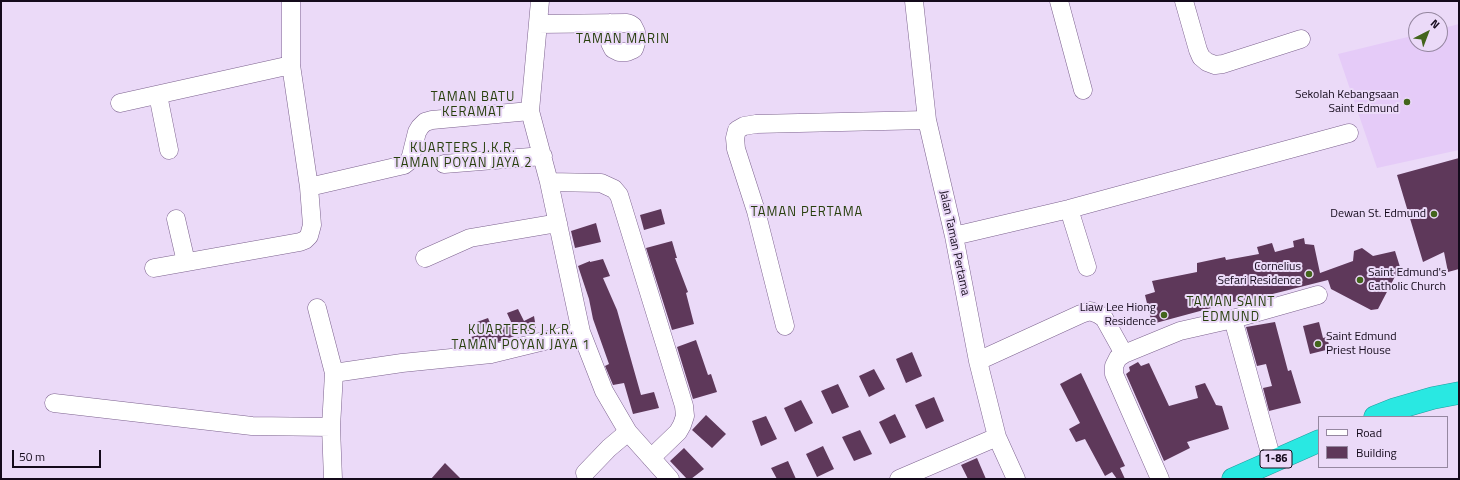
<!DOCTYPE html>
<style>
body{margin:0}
#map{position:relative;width:1460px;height:480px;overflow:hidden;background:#ebdaf8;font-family:"Titillium Web",sans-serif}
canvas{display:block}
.frame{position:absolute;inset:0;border:2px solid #140a1b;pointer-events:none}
.legend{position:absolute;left:1318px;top:416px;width:130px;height:52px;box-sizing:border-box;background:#ebdaf8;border:1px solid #9587a0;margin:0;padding:5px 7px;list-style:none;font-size:12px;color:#140a1b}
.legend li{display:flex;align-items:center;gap:8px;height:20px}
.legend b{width:20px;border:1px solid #9587a0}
.north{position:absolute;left:1408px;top:12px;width:40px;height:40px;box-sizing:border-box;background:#ebdaf8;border:1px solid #9587a0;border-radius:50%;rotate:42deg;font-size:11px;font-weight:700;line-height:16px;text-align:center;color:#140a1b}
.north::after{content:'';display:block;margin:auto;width:14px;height:18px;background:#43651c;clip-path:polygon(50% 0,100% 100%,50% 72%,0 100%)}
.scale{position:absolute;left:12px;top:450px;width:89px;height:18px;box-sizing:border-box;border:2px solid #140a1b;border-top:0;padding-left:5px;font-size:12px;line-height:14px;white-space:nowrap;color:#140a1b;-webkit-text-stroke:3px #ebdaf8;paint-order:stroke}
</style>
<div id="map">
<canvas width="1460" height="480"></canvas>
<div class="frame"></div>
<ul class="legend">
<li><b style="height:5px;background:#fff"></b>Road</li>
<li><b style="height:11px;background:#5e385a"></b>Building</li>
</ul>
<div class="north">N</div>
<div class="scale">50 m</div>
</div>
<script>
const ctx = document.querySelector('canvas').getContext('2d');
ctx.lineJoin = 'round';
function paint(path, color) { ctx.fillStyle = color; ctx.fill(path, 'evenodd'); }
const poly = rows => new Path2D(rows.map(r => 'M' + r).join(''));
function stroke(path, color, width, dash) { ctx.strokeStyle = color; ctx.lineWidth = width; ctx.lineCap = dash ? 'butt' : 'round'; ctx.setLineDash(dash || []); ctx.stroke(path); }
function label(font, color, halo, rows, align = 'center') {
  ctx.font = font + ' "Titillium Web",sans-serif'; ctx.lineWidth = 4; ctx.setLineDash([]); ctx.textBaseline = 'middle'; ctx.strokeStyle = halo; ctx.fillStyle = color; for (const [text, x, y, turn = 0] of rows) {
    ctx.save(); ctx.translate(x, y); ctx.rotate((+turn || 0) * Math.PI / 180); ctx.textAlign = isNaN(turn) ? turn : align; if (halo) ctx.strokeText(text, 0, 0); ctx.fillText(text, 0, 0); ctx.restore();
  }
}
const built = poly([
 [1459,24,1459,150,1377,168,1338,54,1416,35,1416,44,1440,44,1440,29]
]);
const building = poly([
 [1459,158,1459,269,1448,272,1444,252,1423,262,1397,175],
 [661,209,665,224,644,230,640,215],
 [596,223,601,242,575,248,571,231],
 [1304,238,1305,244,1314,245,1320,273,1353,261,1354,251,1362,248,1373,256,1395,251,1400,267,1378,309,1371,310,1331,289,1328,280,1237,303,1237,301,1152,324,1145,295,1155,292,1152,281,1197,272,1197,263,1225,257,1226,260,1259,254,1257,247,1272,243,1275,252,1294,247,1293,241],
 [672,241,677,258,675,258,688,292,686,293,694,324,672,330,646,248],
 [603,259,610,276,603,278,617,310,641,395,654,392,659,408,633,414,624,383,613,385,605,366,609,364,593,319,589,299,578,266,590,261,590,262],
 [518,309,524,321,534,316,536,328,498,342,474,345,471,337,482,334,477,322,488,318,493,330,512,324,507,313],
 [1275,322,1288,371,1291,370,1301,403,1269,411,1263,388,1272,386,1266,364,1257,366,1246,327],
 [1319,322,1323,338,1327,337,1330,349,1310,354,1303,326],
 [696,340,708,375,711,374,717,392,693,399,677,347],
 [912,352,922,376,906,383,896,359],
 [1138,362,1141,366,1149,363,1169,406,1198,398,1195,386,1205,383,1216,405,1222,406,1229,429,1187,442,1190,448,1164,461,1126,374,1130,371,1129,367],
 [874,369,885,389,869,397,859,376],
 [1081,373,1125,466,1120,468,1125,479,1117,479,1112,472,1105,476,1085,439,1076,442,1069,429,1080,423,1060,384],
 [838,384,849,407,832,414,821,391],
 [934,397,944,421,926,429,915,405],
 [801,400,813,423,795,432,784,408],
 [895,414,906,437,890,444,879,422],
 [706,415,726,434,712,448,692,430],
 [766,416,777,439,761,446,752,421],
 [860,430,872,454,854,461,842,437],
 [823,446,834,469,817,477,806,454],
 [684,448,704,469,691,479,687,479,670,461],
 [977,458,986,479,968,479,961,465],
 [788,461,796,479,777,479,771,468],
 [445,463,461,479,431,479]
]);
const minor = poly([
 [540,1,530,111,549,182,581,332,604,391,628,432,670,479],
 [914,1,927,120,954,236,978,361,997,437,1016,479],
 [1059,1,1083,90],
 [1184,1,1198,50,1201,57,1207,62,1215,65,1223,64,1301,39],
 [538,24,627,23,630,24,633,26,636,32,636,43,634,49,627,52,619,52,613,49,610,43,610,23],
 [158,95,169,150],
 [120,103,291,65],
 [444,164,543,156],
 [549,182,601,183,614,189,619,195,684,406,685,416,682,425,678,432,651,458],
 [309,187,404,165,409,161,411,156,417,132,420,127,425,122,432,120,530,111],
 [1069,209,1087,267],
 [176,219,186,262],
 [954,236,1069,209,1349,133],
 [425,258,470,238,558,223],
 [154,268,300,242,305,240,309,236,312,225,309,187,291,65,291,1],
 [317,308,334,373],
 [1233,319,1272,460],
 [785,326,756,211,736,149,735,138,737,130,744,126,756,124,927,120],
 [978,361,1081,314,1090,311,1098,314,1104,318,1124,354],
 [54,403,252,426,331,427],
 [585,473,609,448,628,432],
 [333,479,331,427,334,373,402,363,491,354,581,332],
 [899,479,997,437],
 [1160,479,1114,374,1114,366,1118,358,1124,354,1180,331,1233,319,1318,295]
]);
const highway = poly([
 [1375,417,1395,409,1433,398,1459,393],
 [1233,479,1319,441]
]);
const markers = [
 [1407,102,4,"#43651c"],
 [1434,214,4,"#43651c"],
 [1309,274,4,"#43651c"],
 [1360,280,4,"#43651c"],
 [1164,315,4,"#43651c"],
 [1318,344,4,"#43651c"]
];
const shields = [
 [1276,459,32]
];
const shieldNames = [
 ["1-86",1276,459]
];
const poiNames = [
 ["Sekolah Kebangsaan",1399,95],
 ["Saint Edmund",1399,109],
 ["Dewan St. Edmund",1426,214],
 ["Cornelius",1301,267],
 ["Sefari Residence",1301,281],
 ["Saint Edmund's",1368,273,"left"],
 ["Catholic Church",1368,287,"left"],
 ["Liaw Lee Hiong",1156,308],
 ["Residence",1156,322],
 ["Saint Edmund",1326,337,"left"],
 ["Priest House",1326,351,"left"]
];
const streetNames = [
 ["Jalan Taman Pertama",954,243,78]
];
const neighbourhoodNames = [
 ["TAMAN MARIN",623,40],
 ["TAMAN BATU",473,98],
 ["KERAMAT",473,113],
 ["KUARTERS J.K.R.",463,149],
 ["TAMAN POYAN JAYA 2",463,164],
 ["TAMAN PERTAMA",807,213],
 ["TAMAN SAINT",1231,303],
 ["EDMUND",1231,318],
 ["KUARTERS J.K.R.",521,331],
 ["TAMAN POYAN JAYA 1",521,346]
];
paint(built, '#e5cbf8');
paint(building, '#5e385a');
stroke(minor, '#7c628e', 19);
stroke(highway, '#229a9c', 23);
stroke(minor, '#fff', 18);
stroke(highway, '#29e8e2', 22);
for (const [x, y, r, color] of markers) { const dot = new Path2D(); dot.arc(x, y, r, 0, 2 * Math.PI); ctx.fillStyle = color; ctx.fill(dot); stroke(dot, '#ebdaf8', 1.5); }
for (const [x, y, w] of shields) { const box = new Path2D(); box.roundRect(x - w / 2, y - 9, w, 18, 3); ctx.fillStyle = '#ebdaf8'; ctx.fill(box); stroke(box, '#140a1b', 1); }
label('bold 11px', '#140a1b', null, shieldNames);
label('12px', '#140a1b', '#ebdaf8', poiNames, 'right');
label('12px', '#140a1b', '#ebdaf8', streetNames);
ctx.letterSpacing = '1px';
label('13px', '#283f0d', '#ebdaf8', neighbourhoodNames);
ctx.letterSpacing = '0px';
</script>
